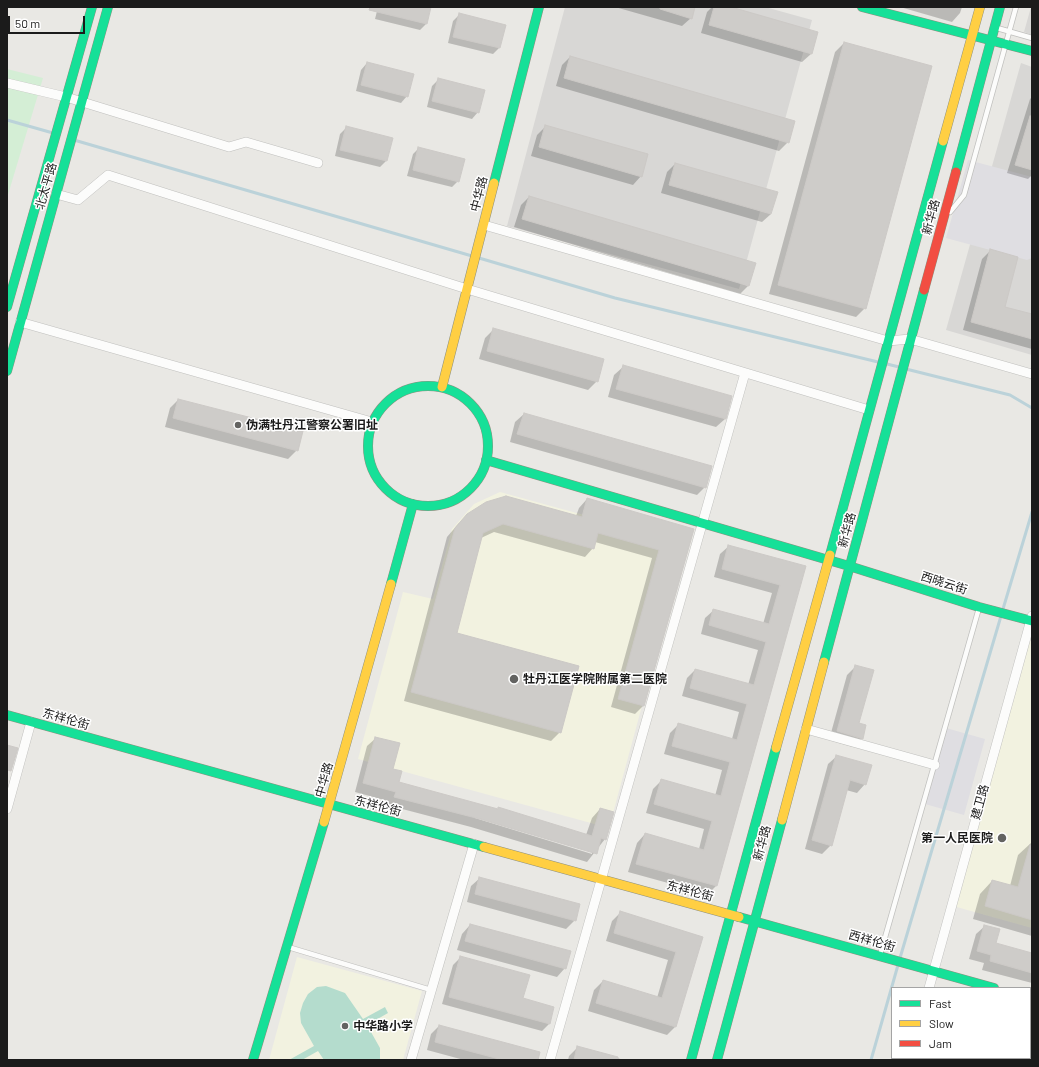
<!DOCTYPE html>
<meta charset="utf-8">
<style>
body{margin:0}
#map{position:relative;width:1039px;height:1067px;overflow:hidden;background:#e9e8e4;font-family:Barlow,sans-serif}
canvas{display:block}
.frame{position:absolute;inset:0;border:8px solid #1b1b1b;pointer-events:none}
.legend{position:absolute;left:891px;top:987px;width:140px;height:72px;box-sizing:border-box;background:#fff;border:1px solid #a4a4a4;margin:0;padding:5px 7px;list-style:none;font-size:12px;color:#1b1b1b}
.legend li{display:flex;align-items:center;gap:8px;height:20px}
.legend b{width:20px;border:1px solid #a4a4a4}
.scale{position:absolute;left:8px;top:16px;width:77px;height:18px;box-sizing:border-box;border:2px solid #1b1b1b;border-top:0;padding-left:5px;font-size:12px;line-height:14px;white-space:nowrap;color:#1b1b1b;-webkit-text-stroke:3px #fff;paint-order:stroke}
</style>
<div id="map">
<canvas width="1039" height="1067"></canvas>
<div class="frame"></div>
<ul class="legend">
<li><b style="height:5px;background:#16e098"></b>Fast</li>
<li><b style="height:5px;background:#ffcf43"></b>Slow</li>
<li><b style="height:5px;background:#f24e42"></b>Jam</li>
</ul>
<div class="scale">50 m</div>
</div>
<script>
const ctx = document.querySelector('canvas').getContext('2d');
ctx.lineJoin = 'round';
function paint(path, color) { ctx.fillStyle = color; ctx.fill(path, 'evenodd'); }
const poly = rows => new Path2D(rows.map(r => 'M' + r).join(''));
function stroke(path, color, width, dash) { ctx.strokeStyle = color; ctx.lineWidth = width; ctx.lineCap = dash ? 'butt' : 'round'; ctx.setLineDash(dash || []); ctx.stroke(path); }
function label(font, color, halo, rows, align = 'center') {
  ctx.font = font + ' Barlow,"Noto Sans SC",sans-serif'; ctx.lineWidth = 3; ctx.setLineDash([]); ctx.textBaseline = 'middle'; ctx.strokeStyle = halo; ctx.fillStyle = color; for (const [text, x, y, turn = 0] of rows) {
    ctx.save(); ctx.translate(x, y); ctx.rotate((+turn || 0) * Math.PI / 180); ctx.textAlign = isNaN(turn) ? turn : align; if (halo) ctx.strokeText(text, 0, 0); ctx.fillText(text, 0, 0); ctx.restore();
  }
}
const residential = poly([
 [565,7,765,7,812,20,739,289,507,226],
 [1031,7,1032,7,1032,35,1024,32],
 [1021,63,1032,67,1032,355,946,330]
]);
const education = poly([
 [500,492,686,543,609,828,358,759,403,592,433,599,452,529,474,504],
 [1032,623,1032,928,953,906],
 [297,957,422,991,403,1060,269,1060]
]);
const park = poly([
 [7,69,43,78,7,198]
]);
const pitch = poly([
 [326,986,345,993,363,1019,385,1007,388,1013,367,1025,380,1048,380,1060,324,1060,318,1051,302,1060,289,1060,314,1046,301,1023,300,1013,303,1003,308,994,317,987]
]);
const plaza = poly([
 [968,160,1032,177,1032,258,1027,260,946,238],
 [946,728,985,739,964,815,925,804]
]);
const shadow = poly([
 [378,7,430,7,426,24,420,30,375,19],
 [615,7,694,7,691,18,682,26],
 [712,7,728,7,811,54,802,62,701,33,707,12],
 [900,7,962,7,960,13,952,22],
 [459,15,499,48,493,54,448,43,453,21],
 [844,43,865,308,856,317,769,294,835,52],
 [570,57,788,142,779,151,556,86,562,65],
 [367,63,407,96,401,103,356,91,361,70],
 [439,79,478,112,472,119,427,107,432,86],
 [1032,97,1032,175,1028,179,1007,173,1030,99],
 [546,126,641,176,633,185,531,156,537,135],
 [346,128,386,161,380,167,335,156,340,134],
 [419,148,458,181,452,187,407,176,413,154],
 [675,164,771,214,762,222,661,193,667,172],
 [529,197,748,286,740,294,514,227,521,205],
 [991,250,1003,307,1032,315,1032,349,963,330,982,259],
 [494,329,597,381,588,390,479,359,485,338],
 [623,367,725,419,716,427,608,397,614,375],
 [178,400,297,450,288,459,165,427,170,408],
 [524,414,705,487,697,495,510,442,515,422],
 [587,499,693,530,643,706,635,714,611,707,652,558,595,542,593,548,585,557,494,532,481,538,455,634,560,732,551,741,404,701,447,537,459,523,576,516,579,508],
 [729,546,805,567,716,886,708,894,628,872,637,843,645,834,699,849,704,829,646,813,653,789,661,781,715,796,722,770,664,754,670,733,679,724,732,739,739,712,682,696,687,678,695,670,748,685,758,650,701,634,705,618,714,610,763,624,772,593,714,577,720,554],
 [856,666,858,724,862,738,853,747,829,740,847,675],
 [376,738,398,783,586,835,592,818,600,809,605,839,587,862,471,827,387,805,388,801,355,792,367,746],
 [475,816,592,851,592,854,475,818],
 [837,756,865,784,857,793,846,790,831,845,822,854,805,849,828,764],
 [1031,843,1032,936,973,919,980,894,992,881,1010,886,1018,855],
 [480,878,575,920,566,929,467,902,471,886],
 [621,912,702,937,675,1027,667,1035,588,1011,594,990,603,981,657,998,668,960,606,941,612,921],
 [470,925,565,968,557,977,457,950,462,934],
 [985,926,995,944,1032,954,1032,983,982,970,984,963,969,959,976,934],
 [461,957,522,999,549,1024,542,1031,442,1004,453,965],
 [1030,1022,1032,1023,1032,1054,1030,1053],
 [439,1026,537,1060,464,1060,427,1050,431,1034],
 [578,1047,624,1060,568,1060,569,1056],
 [930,1058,958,1058,958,1060,930,1060]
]);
const stream = poly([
 [7,120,53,133],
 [74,140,472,256],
 [479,258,615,298,878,362],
 [887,364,899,367],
 [906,369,1010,395,1032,408],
 [1003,609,1032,512],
 [900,958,1001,616],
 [871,1060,898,965]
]);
const building = poly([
 [370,7,431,7,427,24,369,10,370,7],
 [660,7,695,7,692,19,660,9,660,7],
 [714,7,731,7,818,32,812,54,709,25,714,7],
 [459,13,506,25,500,48,453,37,459,13],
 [844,42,932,66,866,309,778,285,844,42],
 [570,56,795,121,789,143,564,78,570,56],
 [367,62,414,74,408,97,361,85,367,62],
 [438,78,485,90,479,113,432,101,438,78],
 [1030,116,1032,116,1032,170,1015,165,1030,116],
 [545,125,648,154,642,177,539,147,545,125],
 [346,126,393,138,387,161,340,150,346,126],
 [418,147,465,159,459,182,413,170,418,147],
 [675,163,778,192,771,214,669,185,675,163],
 [529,196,756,263,749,286,522,219,529,196],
 [990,249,1018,257,1005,307,1032,314,1032,339,971,322,990,249],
 [493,328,604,359,598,382,487,351,493,328],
 [623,365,732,396,726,419,616,389,623,365],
 [178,399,303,431,298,451,173,418,178,399],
 [524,413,712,466,706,488,517,434,524,413],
 [506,496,582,517,587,498,694,529,644,706,618,699,659,550,598,533,594,549,503,524,483,533,457,633,579,666,561,733,411,692,455,528,467,514,486,502,506,496],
 [728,545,806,566,717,886,636,864,645,833,704,850,712,821,654,804,661,779,721,796,730,762,672,746,678,723,737,740,747,704,690,688,695,669,754,685,766,642,709,625,713,609,769,624,780,585,722,569,728,545],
 [855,665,874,670,859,723,866,725,863,739,837,731,855,665],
 [375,737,400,743,393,769,402,771,399,782,498,809,498,807,592,836,600,808,614,812,606,840,601,838,597,854,480,819,394,797,396,792,363,783,375,737],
 [7,745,18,748,11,771,7,770,7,745],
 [836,755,872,765,866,785,850,780,832,846,812,840,836,755],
 [1030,845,1032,846,1032,920,985,906,992,880,1018,887,1030,845],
 [479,877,580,904,576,921,475,894,479,877],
 [620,911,703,937,676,1027,596,1003,603,980,662,998,676,952,614,933,620,911],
 [470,924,571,951,566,969,465,941,470,924],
 [984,925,1000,929,996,943,1032,953,1032,973,990,961,991,955,977,951,984,925],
 [460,956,530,975,523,998,554,1007,550,1024,449,997,460,956],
 [439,1025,540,1052,538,1060,503,1060,435,1042,439,1025],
 [577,1046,618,1057,618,1060,574,1060,577,1046]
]);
const lane = poly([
 [997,28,1032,38],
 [950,212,964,195,1016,7],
 [288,947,431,990],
 [880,955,979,608]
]);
const street = poly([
 [7,83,66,97,229,147,246,142,318,163],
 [56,194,78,200,108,175,467,289,869,410],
 [484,225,888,341,910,339,1032,374],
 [20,322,372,422],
 [806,729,935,765],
 [7,809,31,722],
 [929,988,1032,616],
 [411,1060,474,844],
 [550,1060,745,373],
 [909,1060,909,1058]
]);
const fast = poly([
 [862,7,1032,51],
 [956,172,1000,7],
 [494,183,539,7],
 [7,307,92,7],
 [7,371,108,7],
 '368 446a60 60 0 1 1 120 0a60 60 0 1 1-120 0Z',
 [486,460,849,566,979,607,1032,621],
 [830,555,943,141],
 [391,584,413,504],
 [824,662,924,290],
 [7,715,484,847],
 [739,917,994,988],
 [253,1060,324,822],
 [691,1060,776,748],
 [717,1060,782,820]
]);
const slow = poly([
 [943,141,980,7],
 [442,387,494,183],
 [776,748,830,555],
 [782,820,824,662],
 [324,822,391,584],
 [484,847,739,917],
 [1030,998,1032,999]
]);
const jam = poly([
 [924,290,956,172]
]);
const markers = [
 [238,425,4,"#636361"],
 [514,679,5,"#636361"],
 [1002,838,5,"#636361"],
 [345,1026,4,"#636361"]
];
const streetNames = [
 ["北太平路",46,186,-74],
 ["中华路",479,194,-76],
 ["新华路",931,217,-75],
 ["新华路",847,530,-75],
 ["西晓云街",944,583,18],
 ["东祥伦街",66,719,16],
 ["中华路",324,780,-74],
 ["建卫路",980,802,-75],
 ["东祥伦街",378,806,15],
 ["新华路",762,843,-75],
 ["东祥伦街",690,891,15],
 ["西祥伦街",872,941,16]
];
const poiNames = [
 ["伪满牡丹江警察公署旧址",246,425],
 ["牡丹江医学院附属第二医院",523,679],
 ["第一人民医院",993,838,"right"],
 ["中华路小学",353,1026]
];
paint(residential, '#d8d7d5');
paint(education, '#f2f2e0');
paint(park, '#d4eed5');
paint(pitch, '#b4dccd');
paint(plaza, '#dfdee2');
paint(shadow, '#0003');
stroke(stream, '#bbd2d9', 3);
paint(building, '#ceccc9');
stroke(building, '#ccc9c6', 1);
stroke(lane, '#c0c0be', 6);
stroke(street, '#c0c0be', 10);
stroke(fast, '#8e907f', 10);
stroke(slow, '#8e907f', 10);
stroke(jam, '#8e907f', 10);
stroke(lane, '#fcfcfb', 4.5);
stroke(street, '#fcfcfb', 9);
stroke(fast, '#16e098', 9);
stroke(slow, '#ffcf43', 9);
stroke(jam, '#f24e42', 9);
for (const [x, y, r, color] of markers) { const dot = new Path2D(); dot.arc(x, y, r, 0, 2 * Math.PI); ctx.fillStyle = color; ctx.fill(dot); stroke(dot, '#fff', 1.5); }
label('12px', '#1b1b1b', '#fff', streetNames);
label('bold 12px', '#1b1b1b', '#fff', poiNames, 'left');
</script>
